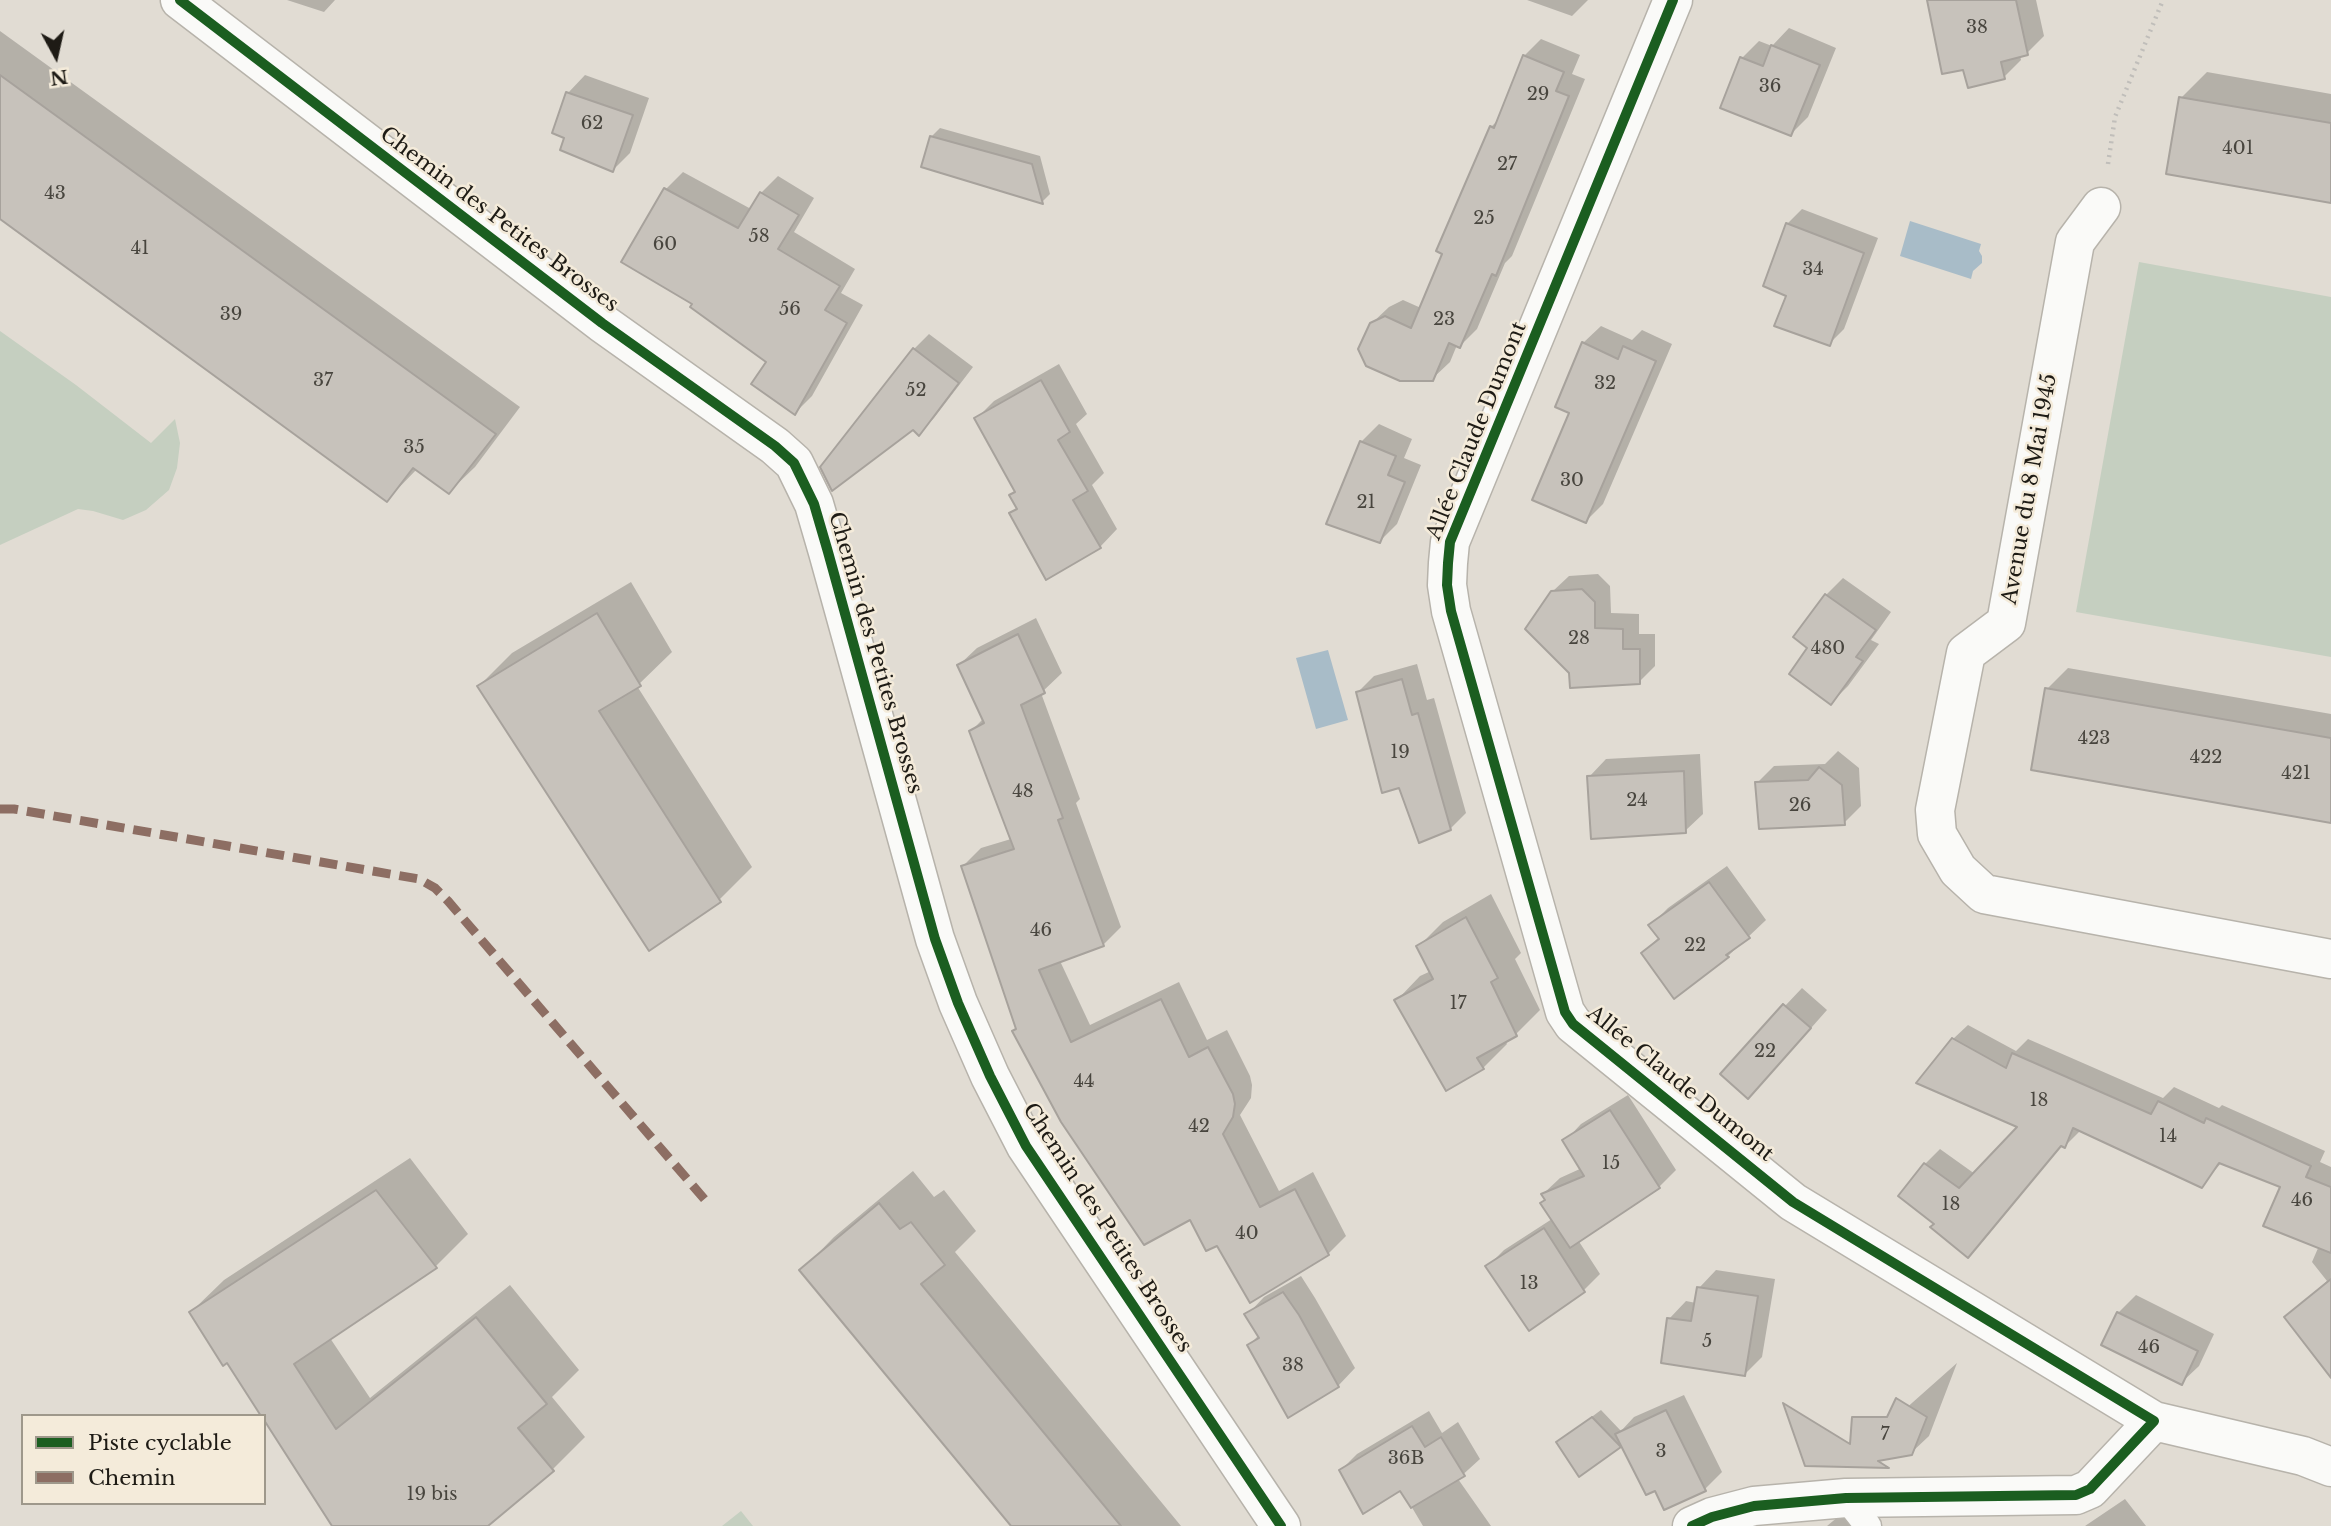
<!DOCTYPE html>
<meta charset="utf-8">
<style>
body{margin:0}
#map{position:relative;width:2331px;height:1526px;overflow:hidden;background:#e1dcd3;font-family:"Libre Baskerville",serif}
canvas{display:block}
.legend{position:absolute;left:21px;top:1414px;width:245px;height:91px;box-sizing:border-box;background:#f4ebda;border:2px solid #9e988b;margin:0;padding:9px 12px;list-style:none;font-size:21px;color:#1e1b15}
.legend li{display:flex;align-items:center;gap:14px;height:35px}
.legend b{width:35px;border:2px solid #9e988b}
.north{position:absolute;left:21px;top:21px;width:70px;height:70px;-webkit-text-stroke:5px #f4ebda;paint-order:stroke;rotate:172deg;font-size:19px;font-weight:700;line-height:28px;text-align:center;color:#1e1b15}
.north::after{content:'';display:block;margin:auto;width:24px;height:32px;background:#1e1b15;clip-path:polygon(50% 0,100% 100%,50% 72%,0 100%)}
</style>
<div id="map">
<canvas width="2331" height="1526"></canvas>
<ul class="legend">
<li><b style="height:9px;background:#1b5e20"></b>Piste cyclable</li>
<li><b style="height:9px;background:#8d6e63"></b>Chemin</li>
</ul>
<div class="north">N</div>
</div>
<script>
const ctx = document.querySelector('canvas').getContext('2d');
ctx.lineJoin = 'round';
function paint(path, color) { ctx.fillStyle = color; ctx.fill(path, 'evenodd'); }
const poly = rows => new Path2D(rows.map(r => 'M' + r).join(''));
function stroke(path, color, width, dash) { ctx.strokeStyle = color; ctx.lineWidth = width; ctx.lineCap = dash ? 'butt' : 'round'; ctx.setLineDash(dash || []); ctx.stroke(path); }
function label(font, color, halo, rows, align = 'center') {
  ctx.font = font + ' "Libre Baskerville",serif'; ctx.lineWidth = 5; ctx.setLineDash([]); ctx.textBaseline = 'middle'; ctx.strokeStyle = halo; ctx.fillStyle = color; for (const [text, x, y, turn = 0] of rows) {
    ctx.save(); ctx.translate(x, y); ctx.rotate((+turn || 0) * Math.PI / 180); ctx.textAlign = isNaN(turn) ? turn : align; if (halo) ctx.strokeText(text, 0, 0); ctx.fillText(text, 0, 0); ctx.restore();
  }
}
const green = poly([
 [2139,262,2331,297,2331,657,2076,612],
 [0,331,76,385,151,443,175,419,180,443,177,468,169,490,146,510,123,520,93,511,78,509,0,545],
 [741,1511,753,1526,722,1526]
]);
const water = poly([
 [1910,221,1981,244,1979,251,1982,256,1982,263,1973,271,1971,279,1900,256],
 [1328,650,1348,720,1316,729,1296,658]
]);
const shadow = poly([
 [287,0,335,0,324,12],
 [1527,0,1588,0,1572,16],
 [1929,0,2036,0,2044,36,2027,53,2020,55,2021,60,2004,77,1965,68],
 [1789,28,1836,48,1808,117,1791,134,1742,58,1759,41,1772,46],
 [0,31,520,407,475,467,449,492,417,469,387,500,0,218],
 [1541,39,1580,55,1572,74,1585,79,1512,256,1505,263,1477,329,1460,346,1457,345,1450,362,1432,379,1371,324,1389,307,1403,300,1421,308,1491,127,1500,118,1524,56],
 [2207,72,2331,94,2331,202,2181,98],
 [585,75,649,98,630,153,613,170,566,137,568,93],
 [940,128,1040,156,1050,194,1042,202,932,136],
 [683,172,751,209,761,193,778,176,814,198,794,232,855,269,841,293,863,305,812,396,795,413,769,361,694,304,623,261,666,189],
 [1802,209,1878,238,1844,329,1829,344,1788,295,1787,224],
 [1601,326,1632,340,1642,330,1672,344,1603,504,1586,521,1571,412,1583,343],
 [929,334,973,367,934,418,919,433,914,349],
 [1059,364,1087,414,1076,424,1104,473,1092,485,1117,529,1100,547,1012,514,1018,508,1011,496,1017,490,977,418,994,401],
 [1379,424,1412,439,1404,458,1421,465,1397,524,1380,541,1361,442],
 [1598,574,1610,586,1611,613,1639,614,1639,634,1655,634,1655,666,1639,682,1571,673,1552,592,1569,576],
 [1843,578,1891,612,1871,640,1879,644,1848,686,1831,703,1810,648,1826,595],
 [631,582,672,652,637,686,752,867,719,900,479,686,512,653],
 [1036,618,1062,673,1041,693,1080,799,1076,803,1121,927,1103,945,1060,961,1090,1025,1179,982,1207,1040,1227,1030,1250,1076,1252,1085,1251,1098,1240,1115,1279,1191,1313,1172,1346,1236,1328,1254,1217,1243,1018,1028,963,866,981,848,1011,839,971,731,984,718,959,665,977,648],
 [1417,664,1427,700,1434,698,1466,813,1450,829,1400,786,1358,692,1374,676],
 [2068,668,2331,714,2331,821,2047,689],
 [1838,751,1859,768,1861,806,1844,823,1757,783,1774,766,1825,764],
 [1700,754,1703,814,1685,831,1589,777,1606,759],
 [1727,866,1766,920,1728,956,1675,996,1643,953,1659,937,1651,925,1668,908],
 [1491,894,1521,953,1515,959,1540,1010,1516,1034,1505,1040,1507,1044,1483,1068,1397,1000,1420,976,1431,971,1419,946,1443,922],
 [1802,988,1827,1010,1765,1080,1785,1006],
 [1968,1025,2016,1051,2028,1039,2163,1098,2174,1087,2219,1108,2222,1105,2325,1151,2320,1162,2331,1167,2331,1375,2287,1317,2327,1281,2312,1262,2322,1239,2282,1186,2222,1162,2201,1186,2081,1130,2065,1146,2062,1145,1983,1241,1968,1256,1936,1224,1925,1164,1940,1149,1975,1174,2020,1126,1953,1039],
 [1628,1095,1676,1170,1659,1187,1578,1240,1600,1274,1584,1290,1530,1328,1487,1267,1504,1250,1552,1219,1542,1203,1546,1199,1543,1194,1560,1178,1582,1168,1565,1141,1581,1124],
 [410,1158,468,1234,436,1266,330,1338,370,1398,510,1285,579,1370,552,1397,585,1437,552,1470,451,1526,334,1526,228,1360,191,1312,224,1280],
 [913,1171,934,1197,944,1190,976,1231,955,1252,1181,1526,1013,1526,802,1270,834,1237],
 [1716,1270,1775,1279,1762,1357,1745,1374,1669,1319,1686,1301,1696,1303,1699,1288],
 [1301,1276,1315,1298,1355,1368,1338,1386,1249,1345,1259,1335,1247,1315,1264,1297],
 [2136,1295,2214,1334,2199,1366,2181,1383,2103,1344,2118,1313],
 [1957,1363,1929,1436,1911,1453,1859,1450],
 [1684,1395,1722,1472,1705,1489,1656,1488,1622,1444,1579,1474,1558,1442,1601,1410,1621,1431,1634,1417],
 [1429,1411,1442,1433,1458,1422,1480,1459,1458,1479,1491,1526,1423,1526,1401,1489,1341,1470,1357,1454],
 [2125,1499,2146,1526,2085,1526],
 [1851,1506,1871,1526,1827,1526]
]);
const building = poly([
 [1927,0,2016,0,2028,55,2001,62,2005,79,1968,88,1963,70,1942,74,1927,0],
 [1771,45,1820,65,1791,136,1720,108,1740,57,1763,66,1771,45],
 [1523,55,1564,72,1556,91,1569,96,1496,276,1492,274,1460,348,1449,343,1433,381,1400,381,1366,366,1358,349,1370,323,1385,316,1411,328,1442,254,1436,251,1490,126,1494,128,1523,55],
 [0,75,496,434,449,494,413,468,387,502,0,219,0,75],
 [566,92,633,115,613,172,560,150,564,138,552,133,566,92],
 [2179,97,2331,123,2331,203,2166,174,2179,97],
 [930,136,1032,164,1043,204,921,167,930,136],
 [664,188,738,228,760,192,799,215,778,249,840,286,825,310,847,323,795,415,751,384,766,362,690,307,692,304,621,262,664,188],
 [1786,223,1864,253,1830,346,1774,326,1786,296,1763,286,1786,223],
 [1582,342,1618,359,1623,346,1656,361,1586,523,1532,500,1569,413,1555,407,1582,342],
 [913,348,959,383,919,436,913,430,832,491,820,467,913,348],
 [1041,380,1070,432,1058,440,1088,491,1073,500,1101,548,1046,580,1009,513,1017,509,1009,495,1015,492,974,418,1041,380],
 [1360,441,1396,456,1388,475,1405,482,1380,543,1326,524,1360,441],
 [1582,589,1595,602,1595,628,1623,629,1623,649,1640,649,1640,684,1570,688,1569,673,1525,629,1551,591,1582,589],
 [1825,594,1876,630,1856,657,1863,661,1831,705,1789,674,1807,648,1793,637,1825,594],
 [597,613,641,686,599,711,721,902,649,951,477,686,597,613],
 [1018,634,1045,693,1021,705,1063,818,1058,820,1104,946,1039,970,1071,1042,1161,999,1189,1057,1208,1047,1233,1094,1235,1104,1233,1117,1223,1134,1260,1207,1295,1189,1329,1255,1250,1303,1217,1246,1206,1251,1190,1220,1144,1245,1061,1122,1012,1031,1016,1029,961,866,1014,849,969,731,984,723,957,665,1018,634],
 [1402,679,1412,715,1418,713,1451,830,1419,843,1399,788,1382,793,1356,692,1402,679],
 [2045,688,2331,738,2331,823,2031,770,2045,688],
 [1819,767,1842,785,1845,825,1759,829,1755,782,1808,780,1819,767],
 [1684,771,1686,833,1591,839,1587,776,1684,771],
 [1709,882,1750,938,1726,955,1729,957,1674,999,1641,953,1659,939,1648,925,1709,882],
 [1466,917,1498,978,1491,982,1517,1036,1477,1058,1484,1069,1446,1091,1394,1000,1433,979,1416,946,1466,917],
 [1783,1004,1811,1028,1748,1099,1720,1074,1783,1004],
 [1952,1038,2006,1068,2012,1053,2151,1114,2158,1101,2204,1123,2206,1118,2311,1166,2306,1177,2331,1187,2331,1253,2263,1226,2280,1187,2219,1163,2202,1188,2073,1128,2065,1148,2061,1146,1968,1258,1930,1227,1934,1224,1898,1196,1924,1163,1959,1188,2017,1127,1916,1083,1952,1038],
 [1610,1110,1660,1188,1570,1248,1540,1203,1545,1200,1541,1194,1584,1176,1562,1140,1610,1110],
 [376,1190,437,1268,294,1364,336,1429,476,1317,547,1404,518,1428,554,1471,488,1526,332,1526,264,1420,264,1416,261,1416,227,1363,223,1366,189,1312,376,1190],
 [879,1203,900,1229,911,1222,945,1265,921,1284,1121,1526,1011,1526,799,1270,879,1203],
 [1544,1228,1585,1292,1529,1331,1485,1266,1544,1228],
 [2331,1279,2331,1378,2284,1317,2331,1279],
 [1697,1287,1758,1296,1745,1376,1661,1363,1667,1318,1691,1321,1697,1287],
 [1283,1292,1299,1315,1339,1387,1288,1418,1247,1345,1259,1338,1244,1314,1283,1292],
 [2117,1312,2198,1351,2182,1385,2101,1345,2117,1312],
 [1896,1398,1927,1417,1912,1455,1878,1461,1889,1468,1805,1466,1783,1403,1850,1444,1852,1417,1887,1417,1896,1398],
 [1666,1410,1706,1491,1664,1510,1655,1491,1646,1495,1615,1434,1666,1410],
 [1592,1417,1621,1447,1579,1477,1556,1442,1592,1417],
 [1412,1426,1425,1447,1441,1437,1465,1476,1411,1508,1400,1491,1363,1514,1339,1470,1412,1426]
]);
const path = poly([
 [2108,164,2115,117,2163,0]
]);
const service = poly([
 [1846,1498,1868,1526]
]);
const minor = poly([
 [180,0,602,323,775,446,794,463,814,504,828,552,935,939,958,1003,990,1076,1026,1146,1281,1526],
 [1673,0,1450,542,1448,563,1447,585,1451,611,1565,1012,1573,1024,1793,1202,2154,1421,2090,1489,2076,1495,1846,1498,1754,1506,1712,1517,1692,1526],
 [2101,207,2075,242,2006,623,1966,653,1935,810,1937,834,1958,870,1984,894,2331,959],
 [2154,1421,2303,1456,2331,1467]
]);
const quiet = poly([
 [0,809,14,809,419,879,435,888,448,901,706,1201]
]);
const cycleway = poly([
 [180,0,602,323,775,446,794,463,814,504,828,552,935,939,958,1003,990,1076,1026,1146,1281,1526],
 [1673,0,1450,542,1448,563,1447,585,1451,611,1565,1012,1573,1024,1793,1202,2154,1421,2090,1489,2076,1495,1846,1498,1754,1506,1712,1517,1692,1526]
]);
const numberNames = [
 ["38",1977,28],
 ["36",1770,87],
 ["29",1538,95],
 ["62",592,124],
 ["401",2238,149],
 ["27",1507,165],
 ["43",55,194],
 ["25",1484,219],
 ["58",759,237],
 ["60",665,245],
 ["41",140,249],
 ["34",1813,270],
 ["56",790,310],
 ["39",231,315],
 ["23",1444,320],
 ["37",323,381],
 ["32",1605,384],
 ["52",916,391],
 ["35",414,448],
 ["30",1572,481],
 ["21",1366,503],
 ["28",1579,639],
 ["480",1828,649],
 ["423",2094,739],
 ["19",1400,753],
 ["422",2206,758],
 ["421",2296,774],
 ["48",1023,792],
 ["24",1637,801],
 ["26",1800,806],
 ["46",1041,931],
 ["22",1695,946],
 ["17",1458,1004],
 ["22",1765,1052],
 ["44",1084,1082],
 ["18",2039,1101],
 ["42",1199,1127],
 ["14",2168,1137],
 ["15",1611,1164],
 ["46",2302,1201],
 ["18",1951,1205],
 ["40",1247,1234],
 ["13",1529,1284],
 ["5",1707,1342],
 ["46",2149,1348],
 ["38",1293,1366],
 ["7",1885,1435],
 ["3",1661,1452],
 ["36B",1406,1459],
 ["19 bis",432,1495]
];
const streetNames = [
 ["Chemin des Petites Brosses",499,220,37],
 ["Allée Claude Dumont",1477,431,-68],
 ["Avenue du 8 Mai 1945",2030,489,-80],
 ["Chemin des Petites Brosses",875,653,74],
 ["Allée Claude Dumont",1680,1084,39],
 ["Chemin des Petites Brosses",1107,1228,57]
];
paint(green, '#c5cfc0');
paint(water, '#a8bcc8');
paint(shadow, '#0003');
paint(building, '#c7c2bb');
stroke(building, '#a7a29c', 2);
stroke(service, '#b7b3ab', 29);
stroke(minor, '#b7b3ab', 41);
stroke(path, '#c0beba', 4.5, [2, 5]);
stroke(service, '#fafaf8', 26);
stroke(minor, '#fafaf8', 38);
stroke(quiet, '#8d6e63', 9, [18, 9]);
stroke(cycleway, '#1b5e20', 10);
label('18px', '#48453e', null, numberNames);
label('21px', '#1e1b15', '#f4ebda', streetNames);
</script>
